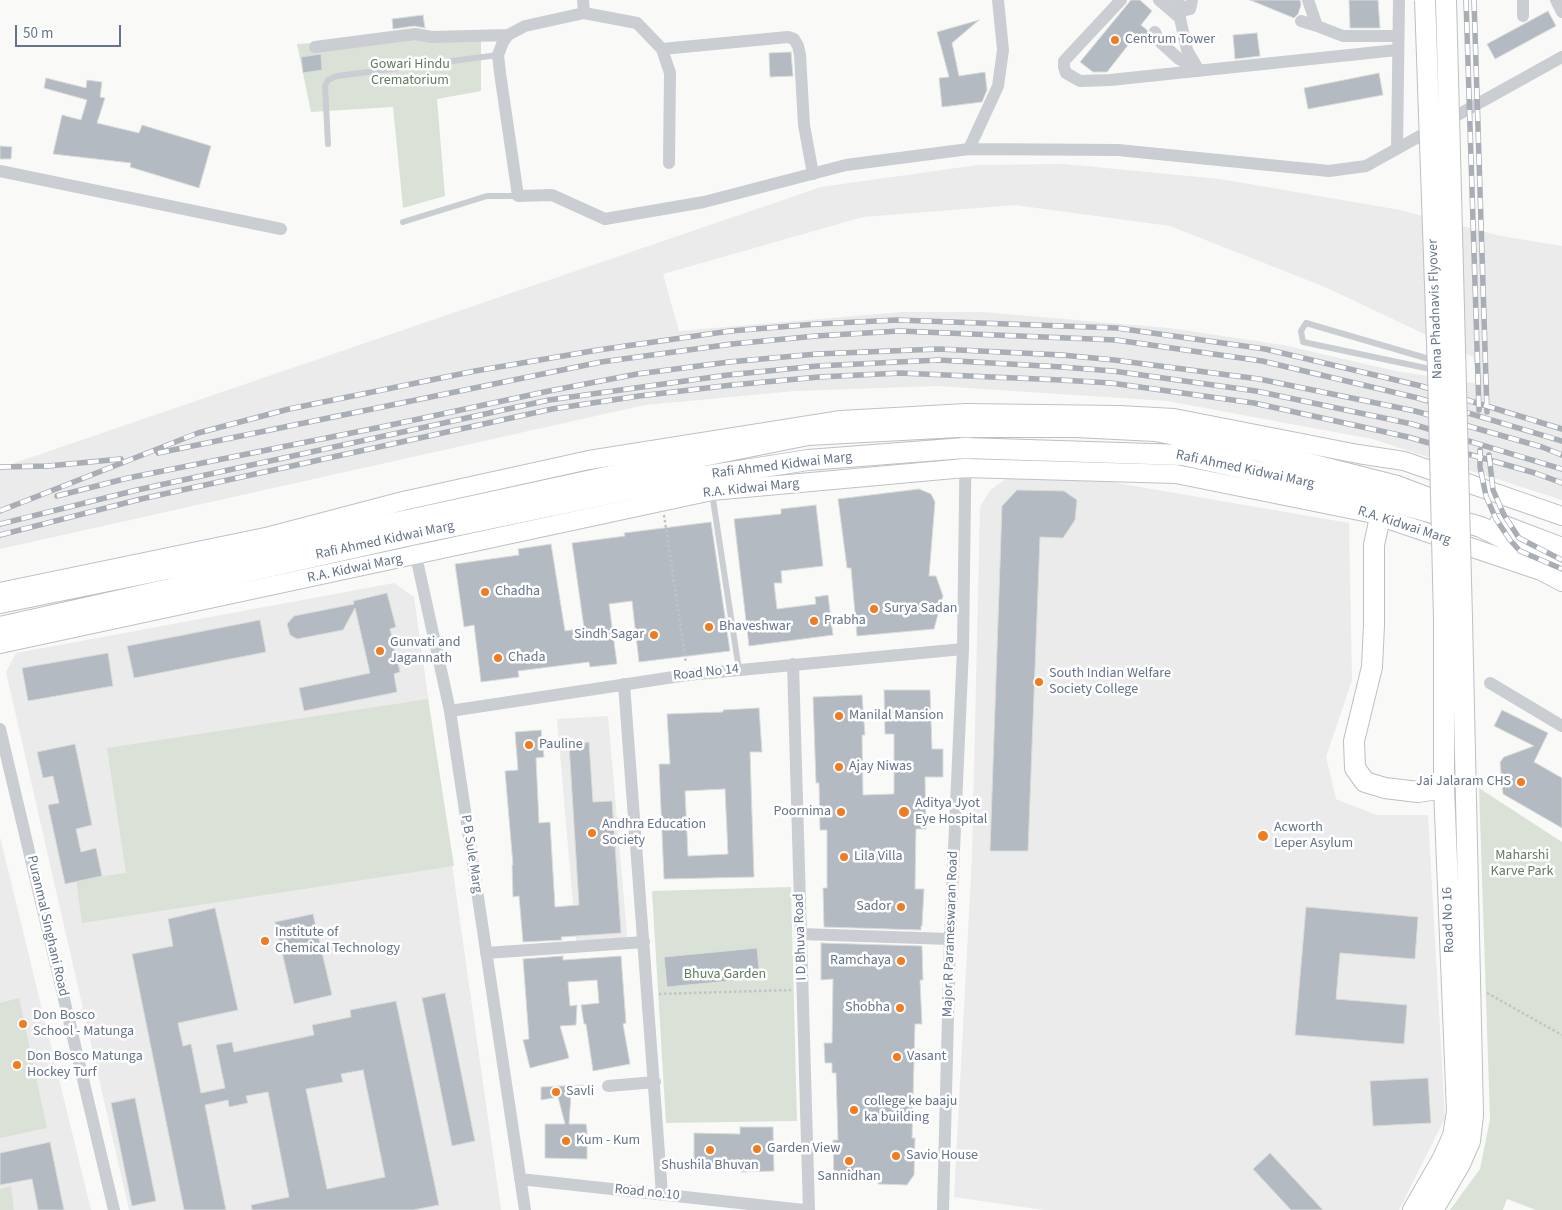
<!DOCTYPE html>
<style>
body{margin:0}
#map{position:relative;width:1562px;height:1210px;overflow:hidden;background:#f9faf7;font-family:"Source Sans 3",sans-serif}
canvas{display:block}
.scale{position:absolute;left:15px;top:25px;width:106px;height:22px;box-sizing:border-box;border:2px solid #66738b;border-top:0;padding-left:6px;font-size:15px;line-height:18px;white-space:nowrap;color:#66738b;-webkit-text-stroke:4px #fff;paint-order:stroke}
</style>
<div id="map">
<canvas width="1562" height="1210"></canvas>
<div class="scale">50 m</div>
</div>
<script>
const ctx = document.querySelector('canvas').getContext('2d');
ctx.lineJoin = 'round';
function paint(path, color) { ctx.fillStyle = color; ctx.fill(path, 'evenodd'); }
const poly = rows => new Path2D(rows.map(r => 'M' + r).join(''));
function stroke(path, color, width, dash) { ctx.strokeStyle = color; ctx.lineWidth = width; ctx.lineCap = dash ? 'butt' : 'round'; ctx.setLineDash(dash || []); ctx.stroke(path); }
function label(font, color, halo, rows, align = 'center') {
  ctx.font = font + ' "Source Sans 3",sans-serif'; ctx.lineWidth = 5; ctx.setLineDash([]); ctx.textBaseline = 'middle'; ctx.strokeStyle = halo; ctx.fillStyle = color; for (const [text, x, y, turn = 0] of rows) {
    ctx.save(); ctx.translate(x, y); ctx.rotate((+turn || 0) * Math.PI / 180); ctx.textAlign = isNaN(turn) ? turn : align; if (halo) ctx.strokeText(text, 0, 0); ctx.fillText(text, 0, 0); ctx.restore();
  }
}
const built = poly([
 [1064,164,1220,179,1400,210,1501,236,1562,246,1562,500,1372,439,1167,401,938,386,795,391,645,405,0,549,0,468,821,187,978,165],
 [1015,205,1170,226,1325,287,1473,357,1478,384,1396,371,1283,345,1169,328,982,312,902,312,679,331,663,274,863,217],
 [1012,475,1111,482,1349,523,1352,680,1326,757,1336,799,1376,815,1428,815,1445,1118,1399,1210,1044,1210,954,1197,972,857,980,507,990,490],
 [394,583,414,597,501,1210,129,1210,6,672,16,653],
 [608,716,628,946,577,950,557,719],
 [0,837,91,1210,0,1210]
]);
const green = poly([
 [481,32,481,91,437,99,445,196,403,208,393,107,311,112,297,44],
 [428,699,454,866,82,923,76,880,126,873,107,748],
 [1479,788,1562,842,1562,1210,1536,1210,1507,1199,1503,1210,1450,1210,1480,1169,1490,1119],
 [791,887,797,1121,666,1123,652,891],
 [19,998,47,1128,0,1138,0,1003],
 [11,1186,14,1210,0,1210,0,1189]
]);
const building = poly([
 [1131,0,1140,0,1152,11,1141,25,1147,30,1150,41,1147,44,1136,35,1107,72,1093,72,1080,62,1131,0],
 [1250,0,1300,0,1301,5,1298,14,1294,18,1250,0],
 [1349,0,1378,0,1380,28,1350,28,1349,0],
 [1548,11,1556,26,1495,59,1487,44,1548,11],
 [423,15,425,28,414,26,393,29,392,19,423,15],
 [979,20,952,43,959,76,985,72,987,90,982,102,942,107,939,78,949,77,937,32,979,20],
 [1257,33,1260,56,1235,59,1233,35,1257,33],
 [791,52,793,76,770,77,769,53,791,52],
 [321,54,322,70,303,73,301,57,321,54],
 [1379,73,1383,95,1308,109,1304,88,1379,73],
 [46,78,86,88,87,80,102,82,100,97,105,98,97,123,139,133,142,125,211,146,199,188,130,167,131,163,53,154,62,115,81,120,87,100,44,88,46,78],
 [0,146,12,147,11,159,0,159,0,146],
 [919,489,931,494,935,502,929,576,936,576,943,596,934,629,857,636,851,568,847,568,838,499,919,489],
 [1017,490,1064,491,1077,500,1075,520,1063,538,1040,537,1028,851,990,851,1002,506,1017,490],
 [816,505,823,566,781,571,782,583,774,583,777,609,816,604,815,597,828,595,833,635,749,646,734,519,781,514,781,509,816,505],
 [711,522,730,651,639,662,632,601,609,604,617,664,590,667,589,662,518,671,519,677,481,682,474,625,464,627,455,564,519,555,518,549,551,544,565,631,584,628,572,543,625,536,624,533,711,522],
 [387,593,396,627,390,629,400,672,394,674,397,692,304,711,299,688,370,673,355,608,343,630,297,639,290,635,287,624,294,616,354,604,353,601,387,593],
 [260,620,266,652,134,678,127,646,260,620],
 [108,653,113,686,28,701,22,668,108,653],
 [884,690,930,690,932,749,943,749,943,777,925,777,926,829,916,829,915,889,924,889,922,926,921,926,921,930,824,927,823,888,827,888,827,830,820,830,819,783,816,783,813,697,862,695,865,735,862,735,863,795,894,794,894,734,885,734,884,690],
 [759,708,762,752,750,752,754,877,664,879,659,764,670,764,667,714,723,712,723,710,759,708],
 [725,789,728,854,688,856,685,791,725,789],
 [1502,710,1548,733,1534,762,1562,778,1562,828,1503,794,1500,762,1504,757,1534,746,1494,726,1502,710],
 [541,730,544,757,536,758,539,823,550,822,555,907,579,905,569,744,589,742,593,802,612,801,621,933,561,937,562,940,523,942,519,896,513,897,512,865,513,865,505,771,518,770,515,732,541,730],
 [75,744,92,825,76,829,81,852,96,848,102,876,65,884,48,805,59,803,53,776,43,778,37,752,75,744],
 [1306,907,1418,917,1415,959,1340,953,1336,999,1407,1005,1404,1044,1295,1035,1306,907],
 [215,908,238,1010,178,1023,183,1046,191,1044,201,1093,225,1088,216,1045,232,1042,234,1052,314,1035,312,1025,351,1017,350,1010,396,1001,439,1205,413,1210,252,1210,251,1205,289,1197,268,1092,246,1096,248,1103,229,1107,228,1100,205,1105,226,1210,184,1210,132,954,173,946,168,919,215,908],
 [363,1070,385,1177,327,1189,306,1089,343,1082,341,1074,363,1070],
 [313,914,332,995,294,1004,275,922,313,914],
 [821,943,922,946,923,980,920,980,922,1024,915,1024,912,1138,915,1138,914,1175,907,1185,878,1184,878,1181,834,1182,833,1140,838,1140,836,1073,832,1073,832,1063,825,1063,824,1043,832,1043,833,979,821,980,821,943],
 [757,948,760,978,667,987,664,957,757,948],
 [563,956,563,960,621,956,626,1023,623,1024,630,1064,593,1071,586,1024,584,1024,581,1005,599,1003,597,980,568,982,570,1006,577,1005,576,1025,560,1026,569,1058,530,1068,523,1040,529,1039,523,959,563,956],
 [445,993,475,1141,452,1146,422,998,445,993],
 [1428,1078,1431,1123,1373,1126,1370,1081,1428,1078],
 [583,1085,584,1092,571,1094,569,1124,586,1124,587,1130,587,1159,545,1158,545,1124,565,1124,558,1097,541,1100,541,1087,583,1085],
 [135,1098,156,1201,132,1206,111,1103,135,1098],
 [740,1127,773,1127,774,1171,741,1172,741,1168,694,1167,694,1133,740,1134,740,1127],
 [50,1142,64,1210,38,1210,32,1179,0,1185,0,1153,50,1142],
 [1270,1153,1323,1210,1291,1210,1253,1169,1270,1153]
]);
const path = poly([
 [664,515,686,663],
 [1487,993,1562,1035],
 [659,994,791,990]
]);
const lane = poly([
 [328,144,325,86,328,80,337,76,498,55],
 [403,222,487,196,518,196],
 [1435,370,1303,342,1301,331,1306,323,1436,361],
 [712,493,739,670]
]);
const street = poly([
 [583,0,584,13,525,26,508,35,503,42,498,55,500,73,518,196,552,195,605,219,704,202,846,165,969,149,1118,150,1329,171,1366,166,1562,57],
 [1121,0,1064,61,1064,67,1066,73,1080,81,1110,80,1397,50],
 [1159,0,1180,18,1187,50,1199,71],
 [1175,0,1186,10,1190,9,1192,0],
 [1308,0,1317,26,1343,36,1398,36],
 [1556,0,1562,12],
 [584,13,637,23,662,49,670,73,669,163],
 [1523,16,1523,0],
 [1301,21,1317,26],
 [1155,32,1159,41,1179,59,1197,69],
 [315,47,415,34,432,37,508,35],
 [662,49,788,37,794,39,798,46,800,55,804,125,813,174],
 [969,149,998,86,1003,50,998,0],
 [1397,149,1399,0],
 [0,171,281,229],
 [414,547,450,711,525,1210],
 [793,664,809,1210],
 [1490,683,1562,726],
 [624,684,662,1194],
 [450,711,687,675,963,649],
 [0,729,114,1210],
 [801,934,950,939],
 [486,953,644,942],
 [608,1086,655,1082],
 [520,1179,804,1210],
 [943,1210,950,939,963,649,966,420]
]);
const secondary = poly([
 [0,592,270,536,403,501,589,460,841,420,966,413,1119,415,1174,418,1358,454,1404,461,1562,516],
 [0,644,712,491,965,468,1176,474,1369,513,1541,571,1562,582]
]);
const primary = poly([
 [1395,492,1380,517,1374,545,1374,625,1372,667,1354,741,1355,768,1365,782,1385,788,1418,792,1444,788],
 [1499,524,1562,548],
 [0,603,408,520,698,457,808,435,958,427,1076,427,1155,431,1263,452,1397,486,1453,507],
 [0,627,411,535,662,483,808,460,965,448,1183,455,1390,501,1481,527,1562,568],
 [1413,1210,1442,1160,1453,1136,1457,1112,1444,788,1444,619],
 [1433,1210,1460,1164,1470,1141,1473,1115,1462,618]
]);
const rail = poly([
 [1466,0,1479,410],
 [1474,0,1487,412],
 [1480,450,1480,467,1486,496,1496,519,1510,540,1520,551,1562,569],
 [158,453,601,362,732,344,816,336,899,331,1116,340,1262,361,1418,398,1562,441],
 [1489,455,1493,490,1504,515,1519,538,1562,560],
 [0,467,48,466,121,459],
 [57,496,128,478,386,426,549,391,637,374,729,362,817,354,939,349,1062,355,1114,360,1259,379,1415,411,1542,447,1562,455],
 [0,511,198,433,289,409,475,371,598,350,730,331,817,324,897,320,1117,328,1265,349,1421,386,1562,429],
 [0,524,137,490,549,400,728,375,817,366,939,360,1062,367,1113,371,1256,391,1412,424,1562,469],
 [0,535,141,499,552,409,639,396,732,385,819,377,900,373,1061,380,1111,383,1254,403,1408,437,1535,473,1562,483]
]);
const primaryBridge = poly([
 [1425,0,1438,371,1444,619],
 [1446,0,1462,618]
]);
const markers = [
 [1115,40,5,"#f27a1f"],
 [485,592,5,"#f27a1f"],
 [874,609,5,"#f27a1f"],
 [814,621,5,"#f27a1f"],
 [709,627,5,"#f27a1f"],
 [654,635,5,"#f27a1f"],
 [380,651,5,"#f27a1f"],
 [498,658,5,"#f27a1f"],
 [1039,682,5,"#f27a1f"],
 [839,716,5,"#f27a1f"],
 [529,745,5,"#f27a1f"],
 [839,767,5,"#f27a1f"],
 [1521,782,5,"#f27a1f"],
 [841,812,5,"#f27a1f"],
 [904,812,6,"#f27a1f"],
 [592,833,5,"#f27a1f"],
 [1263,836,6,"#f27a1f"],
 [844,857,5,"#f27a1f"],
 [901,907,5,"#f27a1f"],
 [265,941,5,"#f27a1f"],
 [901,961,5,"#f27a1f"],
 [900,1008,5,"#f27a1f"],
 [23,1024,5,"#f27a1f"],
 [897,1057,5,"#f27a1f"],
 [17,1065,5,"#f27a1f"],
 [556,1092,5,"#f27a1f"],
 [854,1110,5,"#f27a1f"],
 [566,1141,5,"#f27a1f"],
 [757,1149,5,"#f27a1f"],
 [710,1150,5,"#f27a1f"],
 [896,1156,5,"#f27a1f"],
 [849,1161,5,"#f27a1f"]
];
const poiNames = [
 ["Centrum Tower",1125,40],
 ["Chadha",495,592],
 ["Surya Sadan",884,609],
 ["Prabha",824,621],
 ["Bhaveshwar",719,627],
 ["Sindh Sagar",644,635,"right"],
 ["Gunvati and",390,643],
 ["Jagannath",390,659],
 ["Chada",508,658],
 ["South Indian Welfare",1049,674],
 ["Society College",1049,690],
 ["Manilal Mansion",849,716],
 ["Pauline",539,745],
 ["Ajay Niwas",849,767],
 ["Jai Jalaram CHS",1511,782,"right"],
 ["Aditya Jyot",915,804],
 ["Eye Hospital",915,820],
 ["Poornima",831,812,"right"],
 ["Andhra Education",602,825],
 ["Society",602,841],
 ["Acworth",1274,828],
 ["Leper Asylum",1274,844],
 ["Lila Villa",854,857],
 ["Sador",891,907,"right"],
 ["Institute of",275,933],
 ["Chemical Technology",275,949],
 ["Ramchaya",891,961,"right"],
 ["Shobha",890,1008,"right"],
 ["Don Bosco",33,1016],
 ["School - Matunga",33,1032],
 ["Don Bosco Matunga",27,1057],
 ["Hockey Turf",27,1073],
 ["Vasant",907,1057],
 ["Savli",566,1092],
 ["college ke baaju",864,1102],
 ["ka building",864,1118],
 ["Kum - Kum",576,1141],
 ["Garden View",767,1149],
 ["Savio House",906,1156],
 ["Shushila Bhuvan",710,1166,"center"],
 ["Sannidhan",849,1177,"center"]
];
const parkNames = [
 ["Gowari Hindu",410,65],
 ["Crematorium",410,81],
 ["Maharshi",1522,856],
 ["Karve Park",1522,872],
 ["Bhuva Garden",725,975]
];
const streetNames = [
 ["Nana Phadnavis Flyover",1436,309,-92],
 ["Rafi Ahmed Kidwai Marg",782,466,-7],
 ["Rafi Ahmed Kidwai Marg",1245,470,12],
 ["R.A. Kidwai Marg",751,489,-6],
 ["R.A. Kidwai Marg",1404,526,18],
 ["Rafi Ahmed Kidwai Marg",385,541,-12],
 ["R.A. Kidwai Marg",355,569,-12],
 ["Road No 14",706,673,-6],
 ["P B Sule Marg",471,854,81],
 ["Road No 16",1449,920,-92],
 ["Puranmal Singhani Road",47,926,77],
 ["Major R Parameswaran Road",951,934,-88],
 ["I D Bhuva Road",801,937,-92],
 ["Road no.10",647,1193,6]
];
paint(built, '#eaebea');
paint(green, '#dae2d8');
paint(building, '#b4bac2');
stroke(building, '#dbdcd9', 1);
stroke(secondary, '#bec1c8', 20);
stroke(primary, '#bdbfc5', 22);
stroke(path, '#c1c3c6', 2.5, [2.5, 2.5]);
stroke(lane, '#cacdd1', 6);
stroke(street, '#cacdd1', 12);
stroke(secondary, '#fff', 18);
stroke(primary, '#fff', 20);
stroke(rail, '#a9aeb6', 5.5);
stroke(rail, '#fff', 4, [11]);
stroke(primaryBridge, '#bdbfc5', 22, []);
stroke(primaryBridge, '#fff', 20);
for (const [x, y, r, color] of markers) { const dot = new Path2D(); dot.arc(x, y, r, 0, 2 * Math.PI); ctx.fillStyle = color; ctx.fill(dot); stroke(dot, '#fff', 2); }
label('14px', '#66738b', '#fff', poiNames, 'left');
label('14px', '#627b62', '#fff', parkNames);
label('14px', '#66738b', '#fff', streetNames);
</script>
